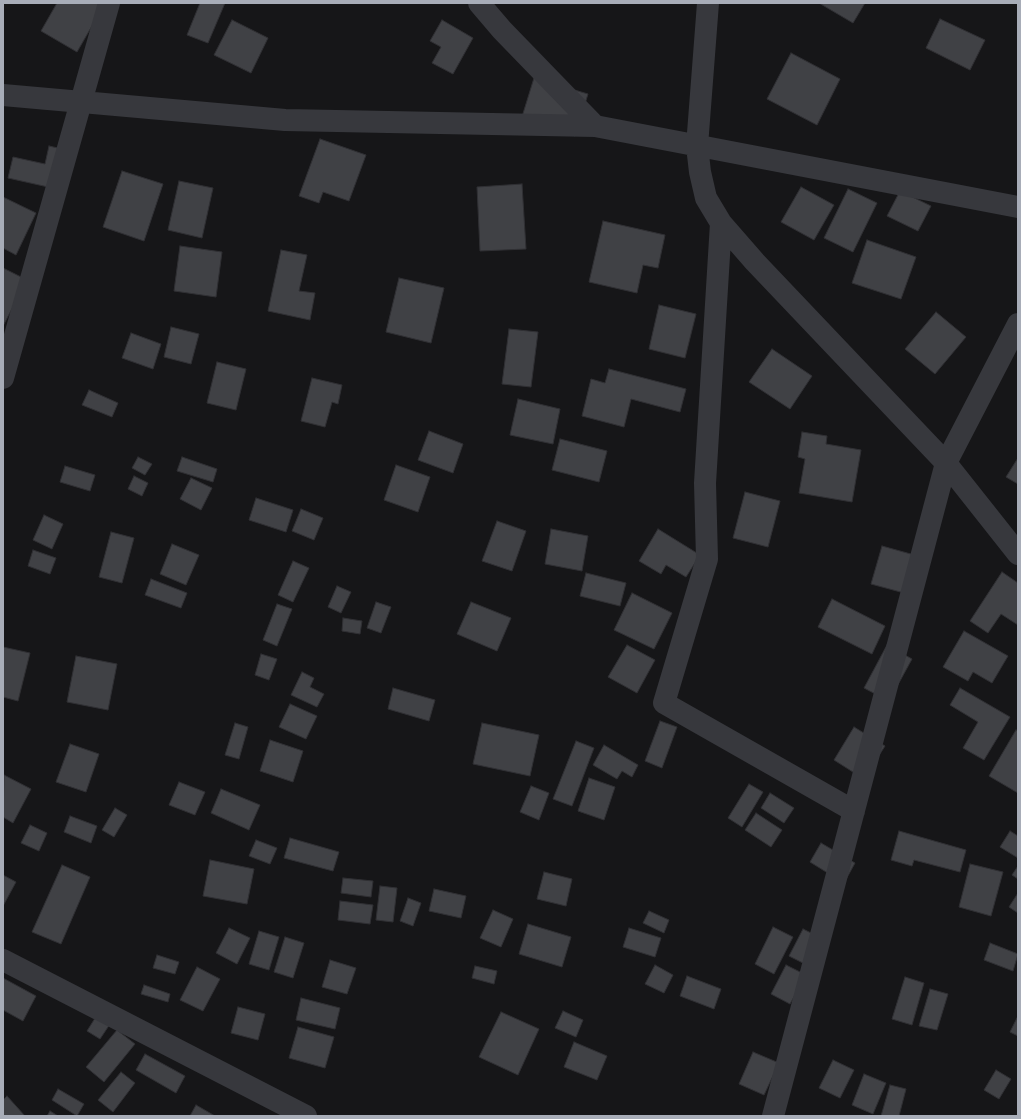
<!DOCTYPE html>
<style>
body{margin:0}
#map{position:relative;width:1021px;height:1119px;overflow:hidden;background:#161618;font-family:Signika,sans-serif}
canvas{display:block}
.frame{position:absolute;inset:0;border:4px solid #a8adb8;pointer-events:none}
</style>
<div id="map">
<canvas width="1021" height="1119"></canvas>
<div class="frame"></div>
</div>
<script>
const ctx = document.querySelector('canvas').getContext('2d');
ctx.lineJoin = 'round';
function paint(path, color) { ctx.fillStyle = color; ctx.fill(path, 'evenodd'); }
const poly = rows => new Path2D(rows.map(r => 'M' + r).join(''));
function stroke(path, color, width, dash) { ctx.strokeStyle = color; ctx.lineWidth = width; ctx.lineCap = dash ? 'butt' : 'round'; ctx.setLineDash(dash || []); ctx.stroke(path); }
const building = poly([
 [57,3,100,3,104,5,77,52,41,31,57,3],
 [200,3,225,3,208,43,187,35,200,3],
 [819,3,865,3,853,23,819,3],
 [940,19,985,40,970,70,926,48,940,19],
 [232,20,268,38,251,73,214,55,232,20],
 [442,20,473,38,453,74,432,63,441,47,430,41,442,20],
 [791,53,840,79,817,125,767,99,791,53],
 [534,78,588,94,575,136,521,120,534,78],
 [320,139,366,155,349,201,323,192,319,203,299,196,320,139],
 [49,146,75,152,66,191,8,178,13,157,45,164,49,146],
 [122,171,163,184,144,241,103,227,122,171],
 [179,181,213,188,202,238,168,230,179,181],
 [522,184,526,249,480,251,477,187,522,184],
 [801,187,834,205,814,240,781,222,801,187],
 [848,189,877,203,853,252,824,238,848,189],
 [900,191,931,206,918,231,887,216,900,191],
 [3,197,36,213,16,255,3,248,3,197],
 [603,221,665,235,658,268,643,265,637,293,589,282,603,221],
 [867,240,916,257,901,299,852,283,867,240],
 [180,246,222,252,216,297,174,291,180,246],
 [281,250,307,255,299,291,315,293,310,320,268,311,281,250],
 [3,268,27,280,3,326,3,268],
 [399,278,444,288,431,343,386,332,399,278],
 [659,305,696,314,685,358,649,349,659,305],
 [936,312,966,337,935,374,905,349,936,312],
 [171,327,199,334,191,364,164,357,171,327],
 [509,329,538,332,531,387,502,384,509,329],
 [131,333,161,344,153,369,122,358,131,333],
 [772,349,812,376,790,409,749,382,772,349],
 [217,362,246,369,236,410,207,403,217,362],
 [609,369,686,389,680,412,631,399,624,427,582,416,591,379,605,383,609,369],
 [312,378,342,385,338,404,332,402,325,427,301,421,312,378],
 [89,390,118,403,112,417,82,405,89,390],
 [518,399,560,409,553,444,510,435,518,399],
 [429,431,463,444,453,473,418,460,429,431],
 [802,432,827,436,826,444,861,450,852,502,799,493,805,459,798,457,802,432],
 [560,439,607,451,599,482,552,470,560,439],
 [138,457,152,464,145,475,132,468,138,457],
 [182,457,217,469,213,482,177,471,182,457],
 [1018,458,1018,484,1006,477,1018,458],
 [396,465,430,477,418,512,384,500,396,465],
 [65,466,95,475,90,491,60,482,65,466],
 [134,476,148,483,142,496,128,489,134,476],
 [191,478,212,488,201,510,180,499,191,478],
 [745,492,780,501,768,547,733,538,745,492],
 [256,498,293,510,286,532,249,520,256,498],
 [301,509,323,518,314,540,292,531,301,509],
 [44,515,63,524,52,549,33,540,44,515],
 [497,521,526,531,512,571,482,561,497,521],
 [551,529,588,536,582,571,545,564,551,529],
 [658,529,700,555,686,577,666,565,661,574,639,561,658,529],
 [111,532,134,538,122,583,99,577,111,532],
 [172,544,199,555,186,585,160,574,172,544],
 [882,546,918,556,908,594,871,584,882,546],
 [33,550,56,558,50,574,28,566,33,550],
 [293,561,309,568,293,602,278,595,293,561],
 [1002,572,1018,583,1018,625,1001,614,988,633,970,621,1002,572],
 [586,573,626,583,620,606,580,596,586,573],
 [151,579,187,593,181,608,145,595,151,579],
 [337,586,351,592,341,613,328,607,337,586],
 [632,593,672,613,654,649,614,630,632,593],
 [832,599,885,626,872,654,818,627,832,599],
 [376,602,391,607,381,633,367,628,376,602],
 [471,602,511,618,497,651,457,634,471,602],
 [277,604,292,609,277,646,263,640,277,604],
 [343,618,362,621,360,634,342,631,343,618],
 [964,631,1008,656,992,683,973,672,968,681,943,667,964,631],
 [627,645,655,660,637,693,608,677,627,645],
 [887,645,912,659,889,701,864,688,887,645],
 [3,647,30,653,18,701,3,697,3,647],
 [261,654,277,659,269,680,255,675,261,654],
 [76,656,117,664,108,710,67,702,76,656],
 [302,672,314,678,310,687,324,694,317,707,291,695,302,672],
 [393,688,435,700,429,721,388,709,393,688],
 [960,688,1010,717,984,760,963,748,978,722,950,705,960,688],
 [290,704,317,716,306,739,279,727,290,704],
 [660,721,677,727,662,768,645,761,660,721],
 [235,723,248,727,239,759,225,755,235,723],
 [482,723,539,735,530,776,473,764,482,723],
 [854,727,885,746,864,779,834,760,854,727],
 [1016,730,1018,731,1018,793,989,776,1016,730],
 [270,740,303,751,293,782,260,771,270,740],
 [576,741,594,748,572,806,553,799,576,741],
 [70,744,99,754,86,792,56,782,70,744],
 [604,745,638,765,632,777,622,771,617,779,593,765,604,745],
 [4,775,31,789,13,823,3,817,4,775],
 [589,778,615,787,604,820,578,811,589,778],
 [179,782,205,792,195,815,169,805,179,782],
 [749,784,763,792,742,827,728,818,749,784],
 [531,786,549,793,539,820,520,812,531,786],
 [221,789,260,805,249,830,211,813,221,789],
 [770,793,794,808,784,823,761,808,770,793],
 [115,808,127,815,114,837,102,830,115,808],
 [756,813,782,830,771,847,745,830,756,813],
 [70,816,97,826,91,843,64,832,70,816],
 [30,825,47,833,39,851,21,843,30,825],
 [899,831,966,850,960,872,914,860,912,866,891,860,899,831],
 [1010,831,1018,836,1018,858,1000,847,1010,831],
 [290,838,339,852,333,871,284,858,290,838],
 [256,840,277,848,270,864,249,856,256,840],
 [821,843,855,863,844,883,810,862,821,843],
 [210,860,254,869,247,904,203,896,210,860],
 [970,864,1003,872,991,916,959,907,970,864],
 [62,865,90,877,61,944,32,932,62,865],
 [1018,866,1018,879,1012,875,1018,866],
 [544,872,572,879,566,906,537,899,544,872],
 [3,875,16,882,3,906,3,875],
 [343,878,373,881,371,897,341,893,343,878],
 [380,886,397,888,393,922,376,920,380,886],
 [434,889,466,896,461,918,429,911,434,889],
 [1018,893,1018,913,1009,907,1018,893],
 [408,898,421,903,413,926,400,921,408,898],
 [340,901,373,905,370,924,338,920,340,901],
 [493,910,513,919,501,947,480,938,493,910],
 [649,911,669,920,664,933,643,923,649,911],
 [528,924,571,937,562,967,519,954,528,924],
 [773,927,793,937,774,974,755,964,773,927],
 [229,928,250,938,237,964,216,953,229,928],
 [629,928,661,938,655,957,623,947,629,928],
 [803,929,821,938,807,965,789,956,803,929],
 [259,931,279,937,269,970,249,964,259,931],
 [285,937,304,943,293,978,274,972,285,937],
 [990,943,1018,954,1013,971,984,960,990,943],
 [157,955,179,962,175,974,153,968,157,955],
 [330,960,356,968,347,994,322,987,330,960],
 [655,965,673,975,664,993,645,984,655,965],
 [786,965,806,975,790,1004,771,994,786,965],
 [475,966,497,971,494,984,472,978,475,966],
 [197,967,220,979,203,1011,180,1000,197,967],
 [687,976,721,989,714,1009,680,996,687,976],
 [905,977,924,983,912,1025,892,1019,905,977],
 [3,978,36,996,23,1021,3,1010,3,978],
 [144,985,170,994,168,1002,141,994,144,985],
 [930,989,948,994,937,1030,919,1026,930,989],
 [301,998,340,1008,335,1029,296,1020,301,998],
 [238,1007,265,1014,258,1040,231,1033,238,1007],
 [563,1011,583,1020,576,1037,555,1028,563,1011],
 [501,1012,539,1029,518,1075,479,1057,501,1012],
 [97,1015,110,1024,100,1039,87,1031,97,1015],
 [1018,1016,1018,1036,1010,1032,1018,1016],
 [298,1027,334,1037,325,1068,289,1058,298,1027],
 [117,1030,135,1044,104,1082,86,1067,117,1030],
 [574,1042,607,1056,597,1080,564,1067,574,1042],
 [753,1052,779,1063,764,1095,739,1084,753,1052],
 [145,1054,185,1076,176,1093,136,1070,145,1054],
 [833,1060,854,1070,840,1098,819,1088,833,1060],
 [996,1070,1011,1079,999,1099,984,1090,996,1070],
 [121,1072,135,1083,113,1112,98,1100,121,1072],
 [864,1074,886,1083,873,1114,852,1105,864,1074],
 [890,1085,906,1089,899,1116,881,1116,890,1085],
 [58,1089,84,1104,77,1116,52,1100,58,1089],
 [7,1096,25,1116,3,1116,3,1100,7,1096],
 [196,1105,215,1116,190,1116,196,1105],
 [50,1111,58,1116,47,1116,50,1111]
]);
const minor = poly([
 [479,3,502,30,595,126,1018,207],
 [708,3,697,146,700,172,706,198,721,223,755,262,946,463,1018,554],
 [3,95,285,120,595,126],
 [721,223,705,483,707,559,664,703,854,811],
 [3,378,109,3],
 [3,960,306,1116],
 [773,1116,946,463,1018,324]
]);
paint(building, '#404145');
stroke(building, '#303034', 1);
stroke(minor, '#37383d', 22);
</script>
